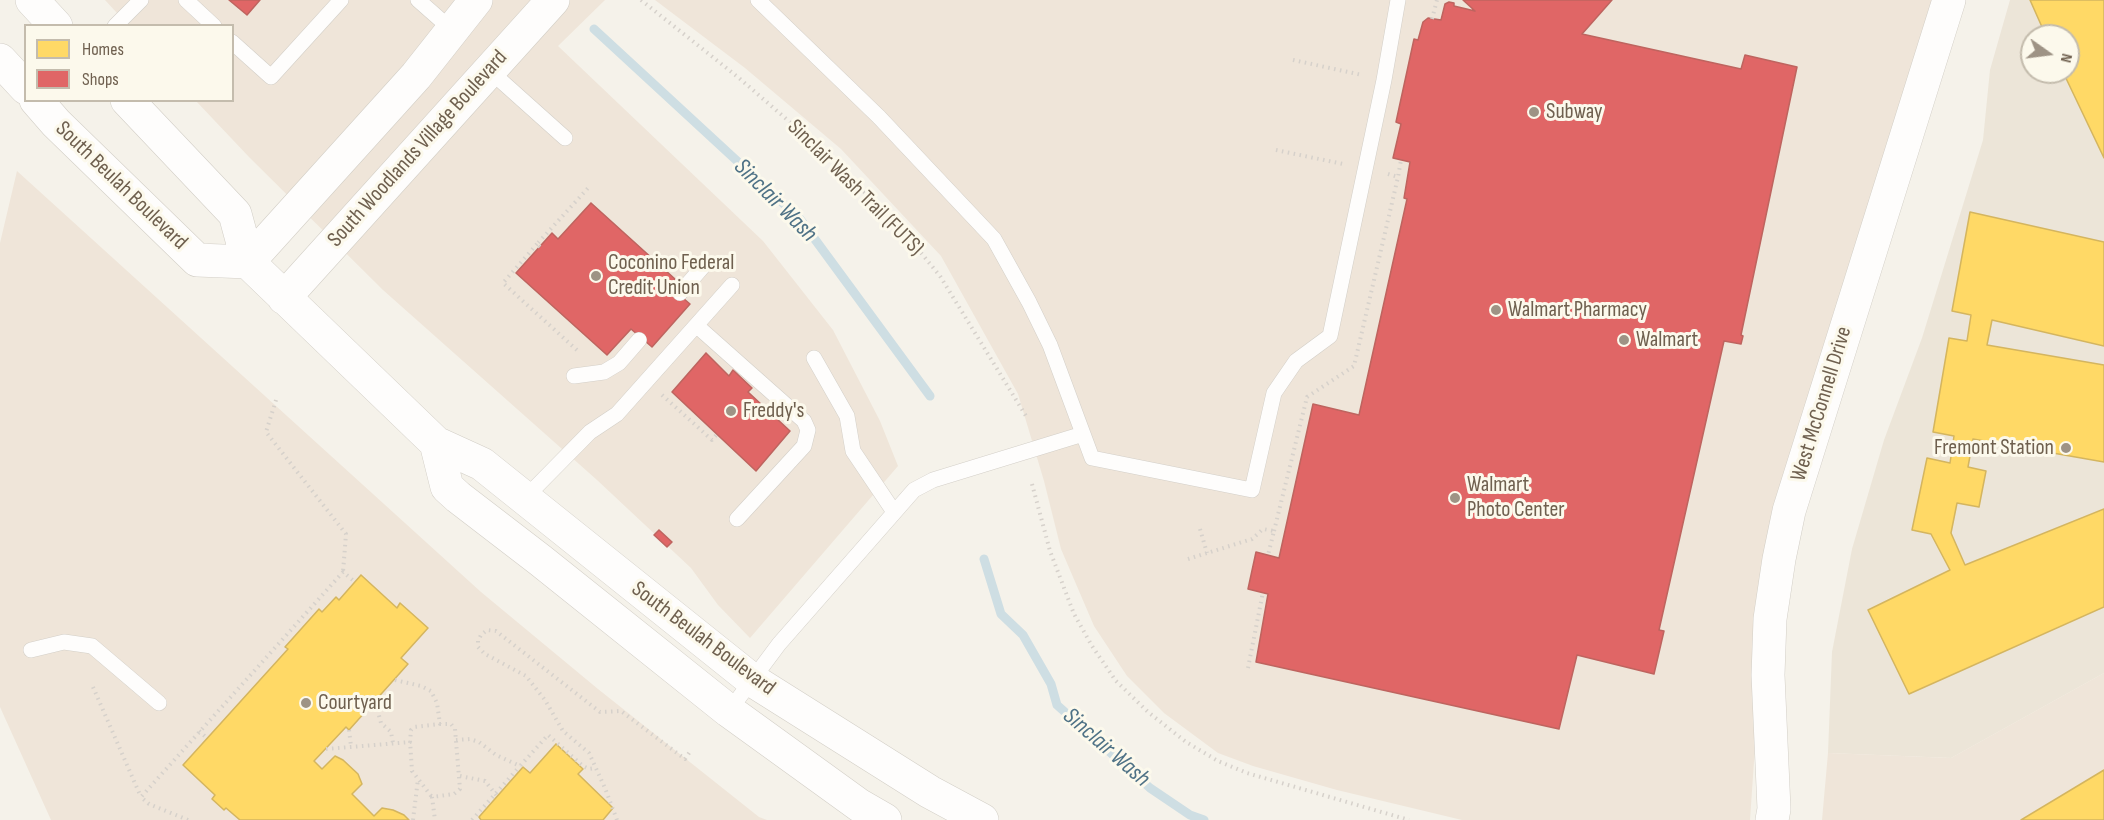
<!DOCTYPE html>
<style>
body{margin:0}
#map{position:relative;width:2104px;height:820px;overflow:hidden;background:#f5f2ea;font-family:"Sofia Sans Condensed",sans-serif}
canvas{display:block}
.legend{position:absolute;left:24px;top:24px;width:210px;height:78px;box-sizing:border-box;background:#fcf9ec;border:2px solid #c4bcad;margin:0;padding:8px 10px;list-style:none;font-size:18px;color:#6f604f}
.legend li{display:flex;align-items:center;gap:12px;height:30px}
.legend b{width:30px;border:2px solid #c4bcad}
.north{position:absolute;left:2020px;top:24px;width:60px;height:60px;box-sizing:border-box;background:#fcf9ec;border:2px solid #c4bcad;border-radius:50%;rotate:104deg;font-size:16px;font-weight:700;line-height:24px;text-align:center;color:#6f604f}
.north::after{content:'';display:block;margin:auto;width:21px;height:27px;background:#9e9385;clip-path:polygon(50% 0,100% 100%,50% 72%,0 100%)}
</style>
<div id="map">
<canvas width="2104" height="820"></canvas>
<ul class="legend">
<li><b style="height:16px;background:#ffd966"></b>Homes</li>
<li><b style="height:16px;background:#e06666"></b>Shops</li>
</ul>
<div class="north">N</div>
</div>
<script>
const ctx = document.querySelector('canvas').getContext('2d');
ctx.lineJoin = 'round';
function paint(path, color) { ctx.fillStyle = color; ctx.fill(path, 'evenodd'); }
const poly = rows => new Path2D(rows.map(r => 'M' + r).join(''));
function stroke(path, color, width, dash) { ctx.strokeStyle = color; ctx.lineWidth = width; ctx.lineCap = dash ? 'butt' : 'round'; ctx.setLineDash(dash || []); ctx.stroke(path); }
function label(font, color, halo, rows, align = 'center') {
  ctx.font = font + ' "Sofia Sans Condensed",sans-serif'; ctx.lineWidth = 6; ctx.setLineDash([]); ctx.textBaseline = 'middle'; ctx.strokeStyle = halo; ctx.fillStyle = color; for (const [text, x, y, turn = 0] of rows) {
    ctx.save(); ctx.translate(x, y); ctx.rotate((+turn || 0) * Math.PI / 180); ctx.textAlign = isNaN(turn) ? turn : align; if (halo) ctx.strokeText(text, 0, 0); ctx.fillText(text, 0, 0); ctx.restore();
  }
}
const residential = poly([
 [2010,0,2104,0,2104,673,1951,758,1828,753,1832,652,1852,549,1884,440,1922,338,1983,140,1990,70],
 [2032,36,2068,36,2068,72,2032,72]
]);
const commercial = poly([
 [105,0,605,0,558,46,763,241,833,330,880,421,898,466,750,638,718,605,691,568,597,480,383,290,249,157,196,101,232,100,232,26,128,25],
 [655,0,1937,0,1765,600,1750,820,1462,820,1337,790,1253,766,1218,753,1164,713,1127,676,1094,626,1061,549,1044,481,1018,394,941,256,841,149,745,68],
 [17,171,481,592,598,689,759,817,767,820,51,820,0,707,0,243],
 [2104,673,2104,820,1822,820,1828,753,1951,758]
]);
const homes = poly([
 [2030,0,2104,0,2104,158,2063,72,2068,72,2068,36,2046,36,2030,0],
 [1970,212,2104,242,2104,346,1992,320,1987,345,2104,365,2104,462,1973,439,1968,467,1986,471,1979,507,1957,503,1951,533,1965,565,2104,509,2104,607,1909,694,1868,610,1950,570,1931,534,1912,530,1927,458,1950,463,1954,436,1933,432,1949,338,1967,341,1971,315,1952,311,1970,212],
 [361,575,397,608,400,603,428,628,401,658,408,664,349,730,346,727,314,761,322,769,335,756,343,760,358,774,362,784,352,794,374,816,382,808,393,810,404,815,409,820,240,820,226,808,224,810,212,799,215,795,183,765,288,649,285,647,319,609,322,612,336,597,339,600,361,575],
 [556,744,583,769,578,774,613,808,603,820,481,820,479,817,523,767,530,773,556,744],
 [2104,770,2104,820,2021,820,2104,770]
]);
const shops = poly([
 [229,0,260,0,247,15,229,0],
 [1463,0,1612,0,1582,34,1741,69,1745,55,1797,67,1741,335,1743,336,1741,344,1724,341,1659,630,1664,631,1654,674,1577,655,1559,729,1256,662,1268,594,1248,589,1256,552,1279,558,1313,404,1359,415,1407,199,1404,198,1410,162,1393,158,1401,124,1396,122,1414,39,1418,40,1423,22,1428,18,1441,20,1445,4,1449,2,1454,3,1454,6,1475,11,1463,0],
 [591,203,675,279,669,286,690,304,652,347,631,329,607,355,516,273,552,233,558,239,591,203],
 [706,353,729,376,733,370,752,388,748,392,790,431,756,471,672,392,706,353],
 [659,530,672,542,667,547,654,535,659,530]
]);
const stream = poly([
 [594,29,800,219,930,396],
 [984,559,1001,614,1023,635,1051,684,1057,705,1150,788,1190,815,1204,820]
]);
const path = poly([
 [641,0,739,78,799,130,853,180,917,248,940,276,1026,416],
 [1432,19,1437,0],
 [1293,60,1362,75],
 [1276,150,1343,164],
 [1388,174,1398,177,1401,160],
 [537,244,503,283,578,351],
 [540,247,537,244,589,187],
 [662,395,712,440,717,434],
 [276,400,266,432,346,534,343,572],
 [1032,484,1050,551,1074,614,1092,646,1116,681,1148,712,1186,742,1218,761,1247,773,1409,820],
 [1200,529,1207,553],
 [1274,531,1307,397,1354,366,1398,177],
 [1188,559,1252,539,1263,529,1274,531,1268,555],
 [1248,668,1263,592],
 [395,680,421,686,431,691,437,703,440,724,451,724,455,729,460,789,454,794,432,797,435,820],
 [93,687,141,797],
 [374,705,377,708,381,723,391,732,393,743],
 [349,730,351,746],
 [199,731,207,738],
 [456,740,470,739,479,742,496,755,520,766,548,735,583,766,589,769,596,768],
 [410,741,412,771,432,797],
 [326,749,410,742,411,730,414,727,440,724],
 [460,776,485,781,497,796],
 [188,820,149,804,141,797,343,572,355,582],
 [413,820,418,779],
 [472,820,520,766],
 [617,820,605,788,589,753,563,731,545,700,526,676,485,654,478,647,478,641,481,635,487,630,496,631,600,712,621,711,685,759,691,750]
]);
const lane = poly([
 [186,0,214,26],
 [418,0,452,30],
 [758,0,879,117,994,239,1029,302,1050,345,1092,458,1252,490,1274,393,1296,361,1330,336,1384,80,1398,0],
 [115,26,141,0],
 [232,42,271,77,341,0],
 [489,70,565,138],
 [680,293,706,263],
 [697,326,804,421,808,430,804,446,737,519],
 [814,358,847,416,853,451,894,512],
 [574,376,604,372,619,363,639,340],
 [525,498,590,432,617,414,732,285],
 [31,650,64,642,92,646,159,703],
 [729,711,779,644,914,490,933,480,1083,434]
]);
const secondary = poly([
 [32,0,56,26],
 [0,60,26,88],
 [36,100,56,123,197,260,248,262],
 [127,100,235,214,248,262,436,443,482,464,752,680,930,792,982,820],
 [248,262,416,76,476,0],
 [284,298,553,0],
 [436,443,447,487,458,497,540,560,729,711,859,805,885,820],
 [1772,820,1774,809,1768,675,1770,619,1779,559,1789,511,1949,0]
]);
const markers = [
 [1534,112,6,"#9e9385"],
 [596,276,6,"#9e9385"],
 [1496,310,6,"#9e9385"],
 [1624,340,6,"#9e9385"],
 [731,411,6,"#9e9385"],
 [2066,448,6,"#9e9385"],
 [1455,498,6,"#9e9385"],
 [306,703,6,"#9e9385"]
];
const poiNames = [
 ["Subway",1546,112],
 ["Coconino Federal",608,263],
 ["Credit Union",608,288],
 ["Walmart Pharmacy",1508,310],
 ["Walmart",1636,340],
 ["Freddy's",743,411],
 ["Fremont Station",2054,448,"right"],
 ["Walmart",1467,485],
 ["Photo Center",1467,510],
 ["Courtyard",318,703]
];
const streetNames = [
 ["South Woodlands Village Boulevard",418,149,-48],
 ["South Beulah Boulevard",121,186,44],
 ["Sinclair Wash Trail (FUTS)",855,188,45],
 ["West McConnell Drive",1822,404,-73],
 ["South Beulah Boulevard",703,639,37]
];
const waterNames = [
 ["Sinclair Wash",775,201,45],
 ["Sinclair Wash",1106,748,41]
];
paint(residential, '#ece5d8');
paint(commercial, '#efe5d9');
paint(homes, '#ffd966');
stroke(homes, '#d4b55f', 1.5);
paint(shops, '#e06666');
stroke(shops, '#be645f', 1.5);
stroke(stream, '#cedee3', 9);
stroke(lane, '#d3cfc8', 16);
stroke(secondary, '#d2cec6', 34);
stroke(path, '#d6d1cb', 4, [1.5, 4.5]);
stroke(lane, '#fefdfc', 15);
stroke(secondary, '#fefdfc', 33);
for (const [x, y, r, color] of markers) { const dot = new Path2D(); dot.arc(x, y, r, 0, 2 * Math.PI); ctx.fillStyle = color; ctx.fill(dot); stroke(dot, '#fcf9ec', 2); }
label('22px', '#6f604f', '#fcf9ec', poiNames, 'left');
label('22px', '#6f604f', '#fcf9ec', streetNames);
label('italic 24px', '#4f7286', '#fcf9ec', waterNames);
</script>
